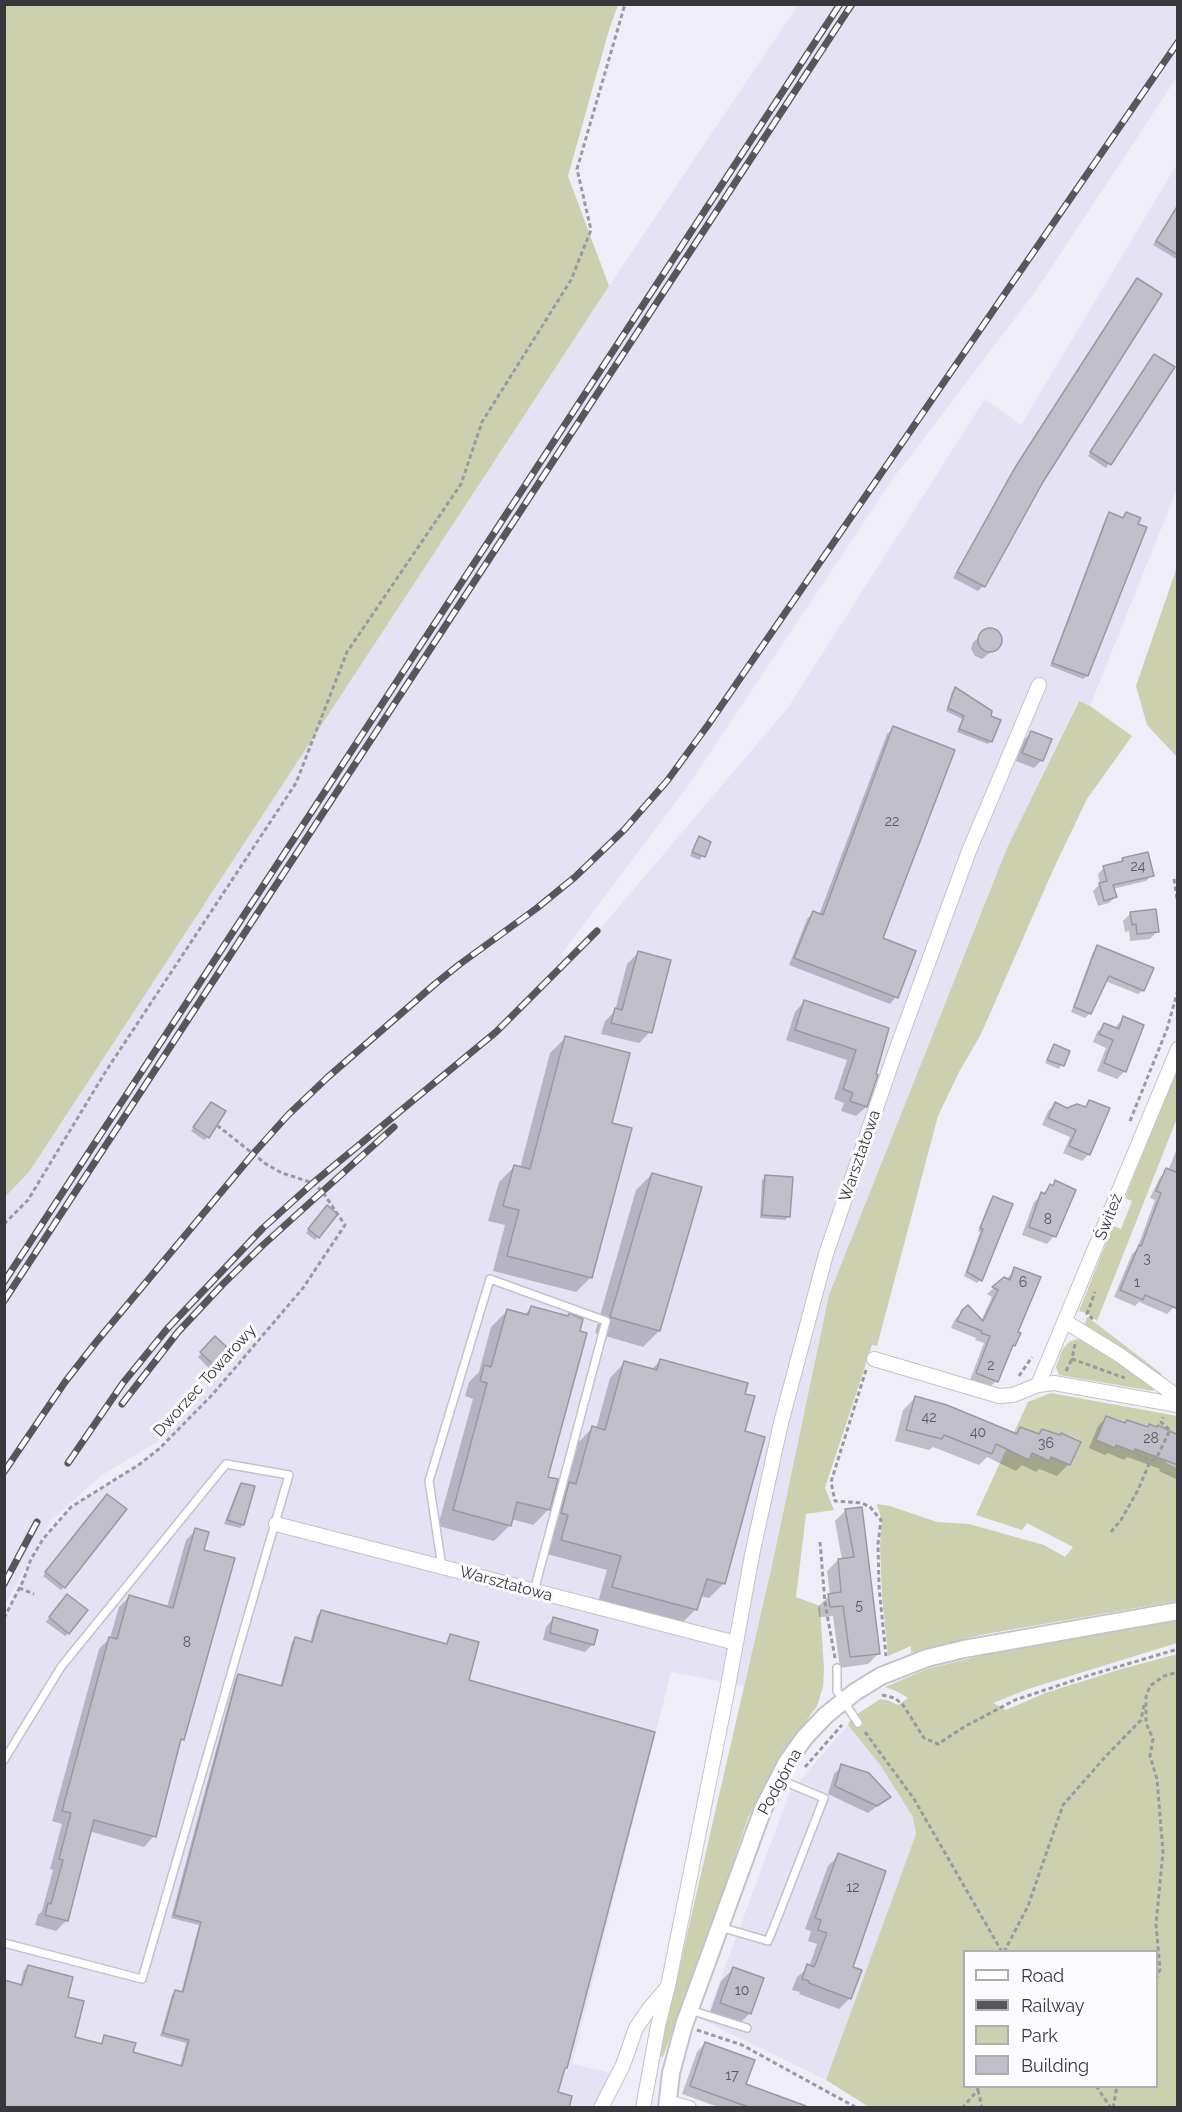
<!DOCTYPE html>
<meta charset="utf-8">
<style>
body{margin:0}
#map{position:relative;width:1182px;height:2112px;overflow:hidden;background:#efedf7;font-family:Raleway,sans-serif}
canvas{display:block}
.frame{position:absolute;inset:0;border:6px solid #38373b;pointer-events:none}
.legend{position:absolute;left:963px;top:1950px;width:195px;height:138px;box-sizing:border-box;background:#fcfcfe;border:2px solid #aeadb0;margin:0;padding:8px 10px;list-style:none;font-size:18px;color:#38373b}
.legend li{display:flex;align-items:center;gap:12px;height:30px}
.legend b{width:30px;border:2px solid #aeadb0}
</style>
<div id="map">
<canvas width="1182" height="2112"></canvas>
<div class="frame"></div>
<ul class="legend">
<li><b style="height:8px;background:#fff"></b>Road</li>
<li><b style="height:8px;background:#57565b"></b>Railway</li>
<li><b style="height:16px;background:#cdd0af"></b>Park</li>
<li><b style="height:16px;background:#c0bfc9"></b>Building</li>
</ul>
</div>
<script>
const ctx = document.querySelector('canvas').getContext('2d');
ctx.lineJoin = 'round';
function paint(path, color) { ctx.fillStyle = color; ctx.fill(path, 'evenodd'); }
const poly = rows => new Path2D(rows.map(r => 'M' + r).join(''));
function stroke(path, color, width, dash) { ctx.strokeStyle = color; ctx.lineWidth = width; ctx.lineCap = dash ? 'butt' : 'round'; ctx.setLineDash(dash || []); ctx.stroke(path); }
function label(font, color, halo, rows, align = 'center') {
  ctx.font = font + ' Raleway,sans-serif'; ctx.lineWidth = 6; ctx.setLineDash([]); ctx.textBaseline = 'middle'; ctx.strokeStyle = halo; ctx.fillStyle = color; for (const [text, x, y, turn = 0] of rows) {
    ctx.save(); ctx.translate(x, y); ctx.rotate((+turn || 0) * Math.PI / 180); ctx.textAlign = isNaN(turn) ? turn : align; if (halo) ctx.strokeText(text, 0, 0); ctx.fillText(text, 0, 0); ctx.restore();
  }
}
const built = poly([
 [798,5,1177,5,1177,77,1035,292,892,480,685,790,562,953,571,963,787,709,985,399,1021,425,1177,164,1177,489,1090,706,1078,701,1007,848,829,1295,773,1561,744,1686,671,1672,572,2064,619,2075,601,2107,5,2107,4,1618,23,1581,31,1559,43,1539,71,1507,140,1464,167,1442,162,1439,102,1475,51,1520,5,1605,5,1197,29,1172,609,286],
 [848,1725,881,1766,914,1817,916,1834,826,2080,705,2021,790,1792]
]);
const green = poly([
 [5,4,618,5,609,30,568,176,609,286,29,1172,5,1197],
 [1177,567,1177,757,1147,725,1136,686],
 [1079,701,1090,706,1132,736,1087,799,1053,870,981,1034,959,1072,938,1116,877,1346,872,1345,825,1488,834,1510,806,1514,796,1597,820,1606,824,1669,823,1687,817,1706,775,1764,748,1818,727,1880,663,2057,659,2056,773,1561,829,1295,1007,848],
 [1177,1069,1177,1118,1097,1321,1089,1314,1079,1311,1113,1226,1121,1229,1132,1201,1125,1198],
 [1087,1317,1089,1318,1162,1374,1160,1375,1085,1324],
 [1077,1339,1086,1341,1151,1383,1154,1387,1153,1391,1059,1375,1056,1367,1062,1350,1069,1342],
 [1051,1393,1177,1416,1177,1438,1166,1463,1177,1468,1177,1601,980,1635,911,1653,911,1646,888,1656,882,1596,880,1545,882,1521,877,1504,890,1506,937,1522,969,1524,1044,1545,1065,1557,1073,1547,1027,1523,1022,1530,976,1515,1028,1402],
 [1118,1420,1125,1423,1127,1420,1148,1427,1149,1424,1156,1427,1158,1425,1142,1451,1135,1449,1133,1452,1116,1445,1115,1448],
 [1020,1428,1039,1434,1042,1429,1052,1433,1053,1432,1060,1435,1061,1433,1073,1437,1081,1441,1070,1465,1051,1457,1049,1461,1032,1453,1029,1460,1010,1451],
 [1177,1621,1177,1643,1028,1689,993,1703,1006,1710,1045,1693,1118,1670,1177,1654,1177,2107,869,2107,826,2080,916,1834,913,1817,881,1766,848,1725,850,1721,859,1713,880,1699,887,1700,898,1705,908,1698,896,1691,885,1687,927,1669,996,1652],
 [964,1952,1156,1952,1156,2086,964,2086]
]);
const shadow = poly([
 [1178,205,1178,260,1153,245],
 [1137,280,1058,456,983,586,978,591,953,578,1011,473,1132,285],
 [1151,359,1173,368,1106,468,1088,456],
 [1110,514,1122,519,1126,514,1136,524,1145,528,1087,676,1083,679,1050,666,1106,517],
 [989,630,996,632,1000,639,998,646,982,659,975,656,971,649,973,642],
 [955,689,989,717,991,741,988,744,957,732,962,719,946,711,952,692],
 [894,728,881,939,896,997,890,1004,789,965,807,919,813,913,819,915,887,734],
 [1031,733,1042,760,1034,768,1016,761,1023,741],
 [699,838,709,843,700,860,690,856],
 [1123,859,1152,875,1146,881,1113,889,1115,897,1109,903,1098,906,1093,891,1100,884,1098,874,1104,868,1118,864],
 [1131,913,1158,931,1150,939,1130,941,1129,931,1125,932,1123,921],
 [1098,947,1143,990,1138,994,1105,981,1090,1013,1085,1018,1071,1012,1093,952],
 [638,953,650,1032,639,1043,601,1034,605,1021,615,1011,627,964],
 [804,1002,887,1029,874,1075,876,1076,866,1107,856,1116,841,1111,844,1103,834,1099,847,1060,786,1040,795,1012],
 [1123,1018,1125,1071,1117,1079,1097,1071,1106,1048,1093,1042,1097,1032,1105,1025,1114,1029],
 [565,1038,610,1124,591,1277,576,1292,493,1271,505,1225,488,1221,499,1182,514,1167,520,1168,550,1053],
 [1055,1046,1068,1052,1059,1069,1045,1063],
 [1090,1101,1089,1154,1082,1161,1063,1153,1070,1137,1042,1125,1048,1111,1055,1104,1067,1109,1084,1108],
 [208,1107,208,1137,204,1140,191,1131],
 [1178,1146,1174,1307,1167,1314,1139,1302,1135,1306,1114,1297,1132,1254,1137,1249,1155,1200,1150,1198,1160,1177,1168,1171],
 [652,1174,659,1331,643,1347,595,1333,636,1190],
 [766,1177,789,1216,785,1220,760,1218,762,1180],
 [1055,1182,1054,1236,1047,1244,1022,1235,1034,1202],
 [993,1198,1011,1205,980,1280,977,1283,964,1276,980,1232,978,1231,990,1201],
 [324,1210,336,1214,315,1240,306,1233],
 [1015,1269,1016,1333,1014,1345,1009,1350,996,1381,989,1388,970,1380,984,1343,975,1340,976,1338,951,1328,955,1319,963,1311,981,1321,992,1297,987,1294,1004,1279,1006,1280],
 [531,1308,567,1318,546,1478,556,1480,548,1510,533,1525,511,1519,510,1525,494,1541,438,1526,473,1399,465,1396,469,1382,479,1372,491,1327,507,1311,524,1315],
 [215,1339,229,1351,211,1370,198,1357],
 [660,1361,744,1395,743,1432,724,1583,709,1598,700,1596,696,1609,681,1624,598,1602,607,1570,547,1554,554,1530,547,1528,555,1499,566,1488,578,1443,592,1428,596,1429,610,1378,624,1363,651,1370],
 [915,1398,1015,1434,1020,1429,1037,1435,1042,1430,1069,1464,1057,1476,1039,1469,1036,1472,1022,1465,1016,1471,987,1457,979,1465,933,1447,929,1450,895,1441,903,1410],
 [1106,1418,1125,1424,1178,1437,1178,1480,1159,1471,1160,1469,1127,1457,1124,1460,1108,1453,1105,1455,1089,1448,1098,1426],
 [241,1485,243,1525,240,1528,224,1524,238,1488],
 [104,1499,64,1587,61,1590,43,1576],
 [846,1510,879,1653,868,1664,840,1668,833,1616,819,1617,818,1607,830,1595,827,1571,838,1560,842,1560,835,1521],
 [196,1530,203,1551,183,1739,179,1743,154,1836,144,1847,89,1831,66,1921,56,1931,35,1925,38,1915,42,1911,53,1870,50,1869,62,1824,52,1821,99,1649,110,1638,119,1607,129,1597,167,1607,186,1540],
 [64,1599,68,1633,65,1636,46,1622],
 [321,1612,445,1645,450,1636,467,1681,565,2068,4,2108,20,1986,24,1970,28,1967,66,1998,73,2038,100,2045,105,2036,132,2054,180,2067,186,2043,160,2036,172,1995,175,1991,181,1993,199,1925,171,1918,235,1679,239,1676,280,1687,292,1642,295,1639,310,1643,317,1616],
 [553,1619,593,1644,585,1652,543,1640,546,1627],
 [842,1766,889,1797,868,1813,828,1794,834,1774],
 [839,1855,851,1968,850,1998,839,2009,799,1994,800,1992,792,1990,797,1977,809,1967,817,1944,808,1941,811,1931,805,1929,828,1866],
 [733,1969,750,2013,738,2025,709,2015,721,1981],
 [705,2043,744,2085,791,2108,721,2108,682,2094,697,2052]
]);
const building = poly([
 [1178,205,1178,255,1156,241,1178,205],
 [1137,278,1162,294,1043,482,985,587,957,572,1016,466,1137,278],
 [1154,354,1175,367,1111,465,1090,452,1154,354],
 [1109,512,1123,518,1126,512,1141,518,1138,524,1147,527,1088,676,1052,663,1109,512],
 '978 640a12 12 0 1 1 24 0a12 12 0 1 1-24 0Z',
 [955,687,992,711,991,716,1001,720,992,742,959,729,964,716,948,708,955,687],
 [893,726,955,750,883,938,916,951,898,998,794,958,813,911,823,915,893,726],
 [1031,731,1052,739,1043,761,1022,753,1031,731],
 [699,836,711,842,705,857,692,852,699,836],
 [1148,852,1154,876,1113,885,1117,897,1104,901,1099,883,1107,881,1103,866,1123,861,1122,858,1148,852],
 [1156,909,1159,932,1137,934,1136,924,1132,925,1130,912,1156,909],
 [1097,945,1154,968,1144,991,1109,976,1091,1014,1074,1007,1097,945],
 [638,951,671,960,652,1033,611,1023,615,1008,622,1010,638,951],
 [804,1000,889,1028,876,1074,878,1075,867,1107,850,1101,853,1093,843,1089,856,1050,795,1030,804,1000],
 [1123,1016,1144,1025,1126,1072,1104,1063,1113,1040,1099,1034,1104,1023,1119,1029,1123,1016],
 [565,1036,630,1053,612,1123,632,1128,592,1278,507,1256,519,1210,503,1206,514,1165,530,1169,565,1036],
 [1054,1044,1070,1051,1064,1066,1047,1060,1054,1044],
 [1089,1100,1110,1108,1090,1155,1069,1146,1076,1130,1048,1118,1055,1102,1067,1108,1077,1104,1086,1107,1089,1100],
 [211,1102,226,1111,209,1138,193,1127,211,1102],
 [1166,1168,1178,1173,1178,1309,1145,1295,1143,1300,1120,1290,1139,1245,1141,1246,1161,1193,1156,1191,1166,1168],
 [652,1173,702,1187,660,1331,610,1317,652,1173],
 [765,1175,793,1177,790,1217,762,1215,765,1175],
 [1055,1180,1076,1190,1056,1237,1029,1227,1041,1192,1045,1194,1050,1184,1053,1186,1055,1180],
 [993,1196,1013,1204,982,1281,967,1272,983,1229,980,1228,993,1196],
 [327,1205,338,1214,319,1238,308,1229,327,1205],
 [1014,1267,1041,1277,1018,1332,1021,1333,1015,1346,1013,1345,998,1382,976,1373,990,1336,981,1333,982,1331,957,1321,962,1310,968,1305,983,1321,998,1290,992,1287,1004,1277,1010,1280,1014,1267],
 [531,1306,568,1316,569,1313,583,1319,580,1331,587,1333,548,1477,558,1479,550,1510,517,1502,511,1526,453,1510,487,1383,480,1381,484,1365,491,1367,507,1309,528,1315,531,1306],
 [215,1336,231,1351,216,1367,200,1352,215,1336],
 [660,1359,748,1383,745,1394,755,1396,745,1431,765,1437,725,1584,707,1579,697,1610,612,1587,621,1556,561,1540,568,1515,561,1513,569,1482,576,1484,592,1426,605,1430,624,1361,657,1370,660,1359],
 [915,1396,947,1405,1017,1434,1020,1427,1039,1434,1042,1429,1060,1435,1061,1433,1081,1442,1070,1465,1051,1457,1049,1461,1032,1453,1029,1460,996,1444,992,1454,944,1435,942,1439,906,1430,915,1396],
 [1106,1416,1125,1423,1127,1420,1148,1427,1149,1424,1157,1427,1158,1425,1178,1435,1178,1465,1135,1449,1134,1452,1116,1445,1115,1448,1096,1440,1106,1416],
 [241,1483,255,1486,244,1525,227,1520,241,1483],
 [107,1494,127,1509,65,1588,45,1572,107,1494],
 [862,1507,880,1654,850,1657,843,1606,830,1607,828,1594,841,1592,838,1559,854,1557,845,1509,862,1507],
 [195,1528,209,1532,204,1550,235,1558,184,1740,181,1739,156,1837,94,1820,68,1921,45,1915,48,1903,51,1904,63,1860,59,1859,71,1813,62,1811,109,1637,117,1639,129,1595,173,1608,195,1528],
 [67,1594,88,1610,69,1634,49,1617,67,1594],
 [321,1610,447,1644,450,1634,479,1642,469,1680,655,1732,567,2068,565,2068,558,2092,572,2096,569,2108,4,2108,4,1980,22,1985,28,1965,73,1977,68,1997,84,2001,75,2037,102,2044,104,2035,136,2043,133,2052,182,2066,189,2040,163,2033,175,1990,183,1992,201,1922,174,1915,238,1674,282,1686,295,1637,312,1642,321,1610],
 [553,1617,598,1630,594,1645,550,1633,553,1617],
 [841,1764,869,1773,891,1797,877,1806,835,1786,841,1764],
 [838,1853,886,1871,853,1967,862,1970,851,1999,809,1983,809,1981,802,1979,807,1964,814,1967,815,1965,827,1933,818,1930,821,1920,815,1918,838,1853],
 [733,1967,764,1978,751,2014,720,2003,733,1967],
 [705,2042,755,2060,746,2084,806,2106,806,2108,751,2108,690,2086,705,2042]
]);
const path = poly([
 [1174,879,1178,905],
 [1130,1121,1167,1029,1178,990],
 [4,1224,28,1200,106,1071,296,783,347,652,461,484,482,422,571,280,591,230,577,169,625,4],
 [1093,1319,1087,1314,1095,1292],
 [1075,1344,1072,1359,1125,1378],
 [866,1370,831,1482,835,1501,862,1503,870,1507,881,1520,878,1544,879,1587,886,1656],
 [1066,1371,1072,1359],
 [1019,1376,1032,1357],
 [1137,1455,1152,1461],
 [1111,1532,1121,1520,1138,1490,1149,1464,1157,1457,1170,1430,1161,1422,1163,1417],
 [820,1542,825,1603,835,1658],
 [19,1588,34,1594],
 [4,1618,23,1581,31,1559,43,1539,71,1507,140,1464,160,1448,212,1395,303,1288,345,1225,322,1191,313,1183,282,1173,266,1164,218,1126],
 [882,1695,895,1698,903,1705,924,1738,938,1744,964,1727,1015,1700,1090,1675,1178,1649],
 [865,1732,914,1799,1002,1952],
 [805,1767,842,1725],
 [1004,1952,1028,1906,1063,1805,1106,1756,1141,1720,1144,1705],
 [1156,1980,1160,1969,1156,1924,1163,1852,1157,1779,1150,1756,1153,1739,1146,1723,1146,1697,1150,1686,1164,1676,1178,1672],
 [697,2030,742,2045,857,2108],
 [1096,2086,1111,2108],
 [978,2090,982,2108],
 [962,2108,978,2090,977,2086],
 [1113,2108,1117,2086]
]);
const service = poly([
 [442,1567,429,1481,490,1279,606,1321,534,1591],
 [837,1668,837,1691,858,1723],
 [4,1760,61,1667,226,1464,289,1475,142,1979,4,1943],
 [720,1927,768,1941,777,1919,824,1798,778,1779],
 [690,2010,747,2028]
]);
const minor = poly([
 [1066,1322,1118,1354,1178,1397],
 [874,1359,999,1396,1013,1395,1038,1385,1054,1383,1178,1405],
 [1038,1385,1178,1049],
 [276,1524,736,1643],
 [667,2102,689,2108],
 [601,2108,623,2065,636,2028,649,2009,666,1989],
 [643,2108,658,2026,668,1986,726,1697,753,1550,781,1423,826,1254,894,1056,969,851,1039,685]
]);
const tertiary = poly([
 [667,2108,671,2073,684,2025,763,1809,787,1762,805,1737,826,1715,855,1692,881,1676,927,1658,964,1649,1178,1611]
]);
const rail = poly([
 [4,1282,840,4],
 [4,1301,852,4],
 [122,1404,178,1332,223,1284,263,1245,394,1127],
 [68,1463,123,1383,167,1329,263,1228,313,1183,496,1032,597,931],
 [4,1472,65,1382,97,1341,253,1154,288,1115,328,1077,435,984,460,964,537,908,575,877,624,830,667,781,708,725,1178,42],
 [4,1584,37,1522]
]);
const numberNames = [
 ["22",892,822],
 ["24",1138,867],
 ["8",1048,1220],
 ["3",1147,1259],
 ["6",1023,1283],
 ["1",1137,1283],
 ["2",991,1366],
 ["42",929,1418],
 ["40",978,1433],
 ["28",1151,1439],
 ["36",1046,1444],
 ["5",859,1606],
 ["8",187,1643],
 ["12",853,1888],
 ["10",742,1991],
 ["17",732,2076]
];
const streetNames = [
 ["Warsztatowa",860,1156,-71],
 ["Świteź",1109,1217,-68],
 ["Dworzec Towarowy",205,1381,-48],
 ["Warsztatowa",506,1584,15],
 ["Podgórna",780,1782,-61]
];
paint(built, '#e4e2f3');
paint(green, '#cdd0af');
paint(shadow, '#0003');
paint(building, '#c0bfc9');
stroke(building, '#9a98a1', 1.5);
stroke(service, '#c3c1cb', 10);
stroke(minor, '#c3c1cb', 16);
stroke(tertiary, '#c3c1cb', 20);
stroke(path, '#9a99a0', 3, [4.5, 3]);
stroke(service, '#fff', 7);
stroke(minor, '#fff', 14);
stroke(tertiary, '#fff', 16);
stroke(rail, '#57565b', 7);
stroke(rail, '#fcfcfe', 4.5, [14]);
label('14px', '#5a595e', null, numberNames);
label('16px', '#38373b', '#fcfcfe', streetNames);
</script>
